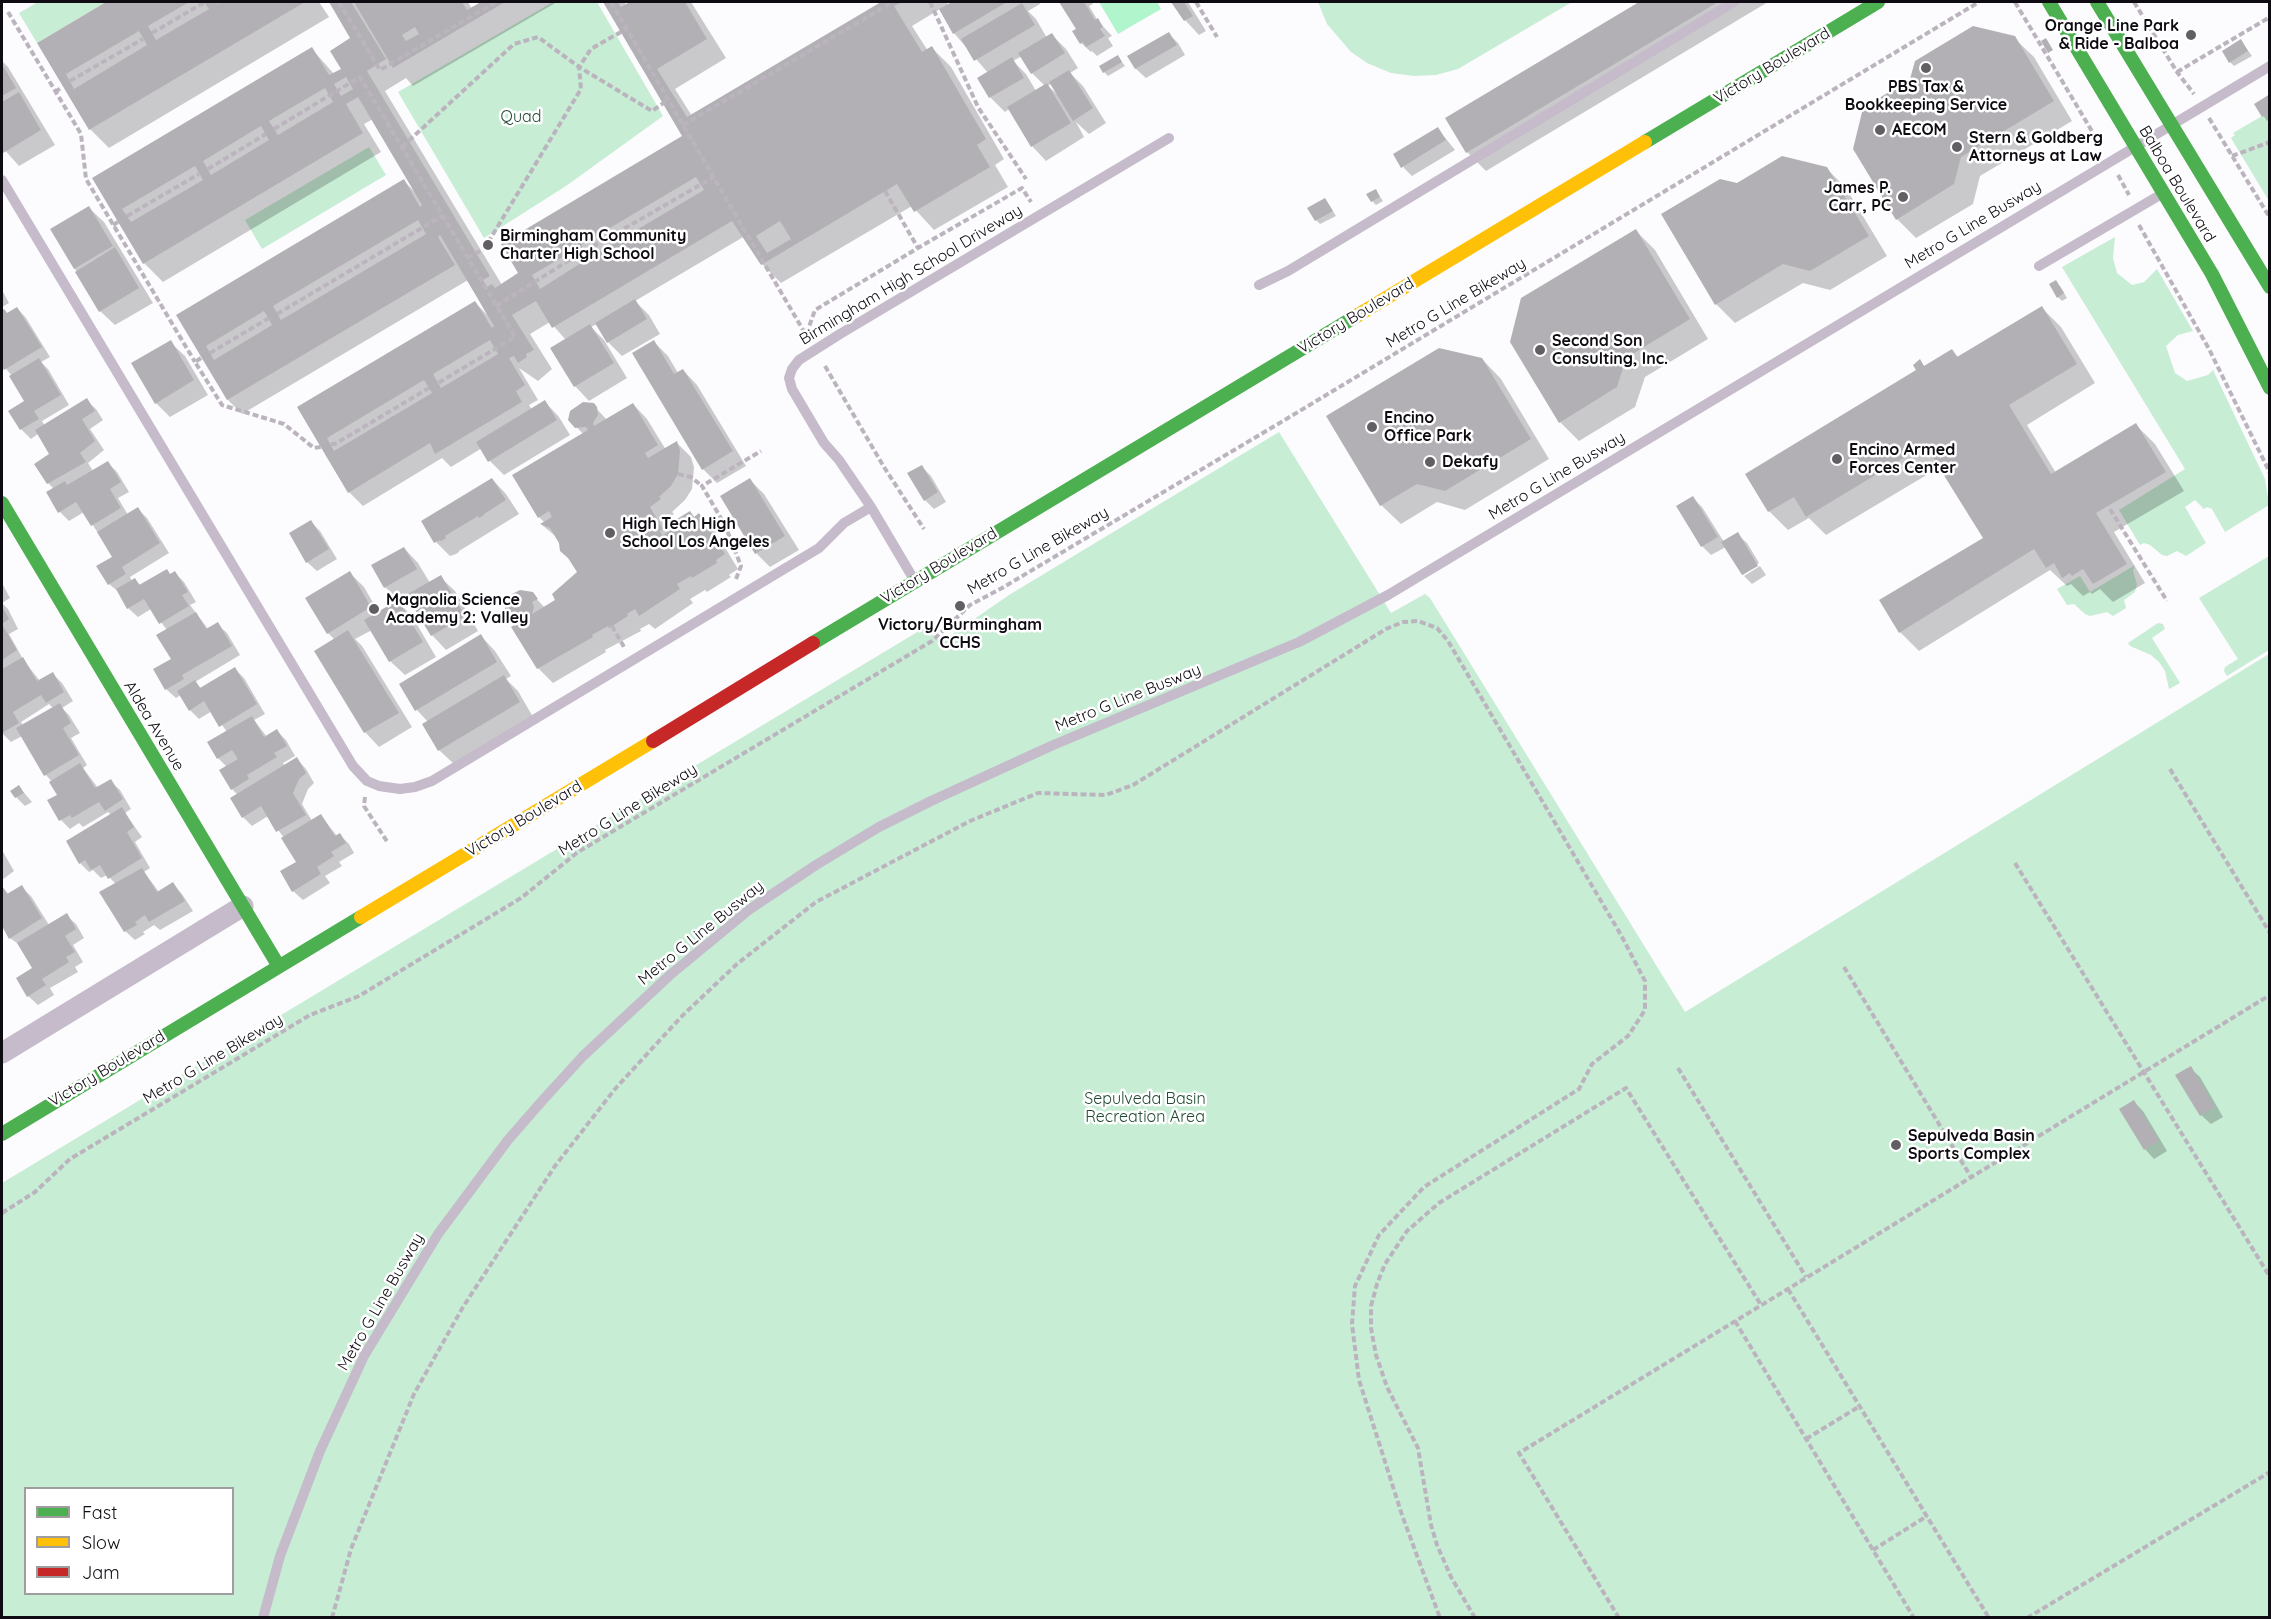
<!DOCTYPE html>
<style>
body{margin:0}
#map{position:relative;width:2271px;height:1619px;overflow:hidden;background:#fcfbfd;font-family:Quicksand,sans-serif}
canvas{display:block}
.frame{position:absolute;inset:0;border:3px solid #0f0b12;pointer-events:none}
.legend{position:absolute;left:24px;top:1487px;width:210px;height:108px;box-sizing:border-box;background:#fff;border:2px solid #9f9da0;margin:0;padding:8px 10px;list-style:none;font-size:18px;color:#0f0b12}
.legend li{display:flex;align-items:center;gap:12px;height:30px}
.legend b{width:30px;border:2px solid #9f9da0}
</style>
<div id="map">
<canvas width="2271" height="1619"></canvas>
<div class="frame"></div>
<ul class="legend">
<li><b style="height:8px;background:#4caf50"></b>Fast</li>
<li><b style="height:8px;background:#ffc107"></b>Slow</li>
<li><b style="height:8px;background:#c62828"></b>Jam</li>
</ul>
</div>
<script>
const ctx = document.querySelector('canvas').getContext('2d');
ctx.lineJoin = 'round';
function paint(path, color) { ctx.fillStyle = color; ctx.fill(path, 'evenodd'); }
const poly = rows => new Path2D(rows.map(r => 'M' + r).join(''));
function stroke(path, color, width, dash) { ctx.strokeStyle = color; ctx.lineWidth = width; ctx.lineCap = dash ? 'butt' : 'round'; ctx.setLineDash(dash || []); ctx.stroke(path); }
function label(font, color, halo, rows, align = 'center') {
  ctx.font = font + ' Quicksand,sans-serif'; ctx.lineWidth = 5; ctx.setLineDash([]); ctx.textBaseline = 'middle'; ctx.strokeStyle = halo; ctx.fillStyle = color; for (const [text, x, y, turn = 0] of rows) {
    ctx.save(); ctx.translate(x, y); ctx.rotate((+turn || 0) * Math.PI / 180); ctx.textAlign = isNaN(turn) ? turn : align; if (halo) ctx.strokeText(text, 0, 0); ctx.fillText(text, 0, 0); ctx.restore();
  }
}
const green = poly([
 [38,2,106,2,37,43,19,13],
 [553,2,597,2,663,116,566,186,484,238,398,92],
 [1318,2,1572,2,1458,69,1436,75,1414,76,1391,73,1367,63,1351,52,1327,24],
 [2269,112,2269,201,2231,138,2235,135,2233,133],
 [369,147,386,175,262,249,245,220],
 [2115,237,2113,258,2117,273,2132,285,2144,282,2157,269,2193,331,2178,335,2166,346,2175,373,2187,381,2208,375,2213,370,2265,479,2269,505,2225,532,2212,509,2207,507,2204,509,2195,500,2185,507,2206,543,2186,556,2177,551,2167,556,2162,555,2150,545,2144,543,2140,545,2119,510,2185,469,2062,267],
 [1279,432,1391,613,1425,594,1430,598,1685,1012,2269,654,2269,1617,2,1618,2,1183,924,628,941,642,1009,595],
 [26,1488,232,1488,232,1594,26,1594],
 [2269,556,2269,650,2227,676,2224,671,2225,667,2238,659,2199,598],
 [2135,565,2133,571,2137,584,2135,592,2124,600,2126,608,2113,616,2107,612,2090,616,2085,614,2074,604,2067,605,2057,589,2080,576,2090,592],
 [2158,623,2163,624,2165,629,2152,638,2180,683,2169,689,2165,671,2159,662,2151,655,2130,646,2128,643]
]);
const water = poly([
 [1099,2,1157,2,1161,9,1118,34]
]);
const shadow = poly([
 [109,2,319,2,329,17,109,148,90,129,39,44],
 [330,2,468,2,472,9,484,2,557,2,413,86,406,78,385,91,502,285,690,144,605,2,624,2,627,5,633,2,691,2,726,58,675,89,692,116,883,2,946,2,949,5,955,2,1039,2,1040,4,1028,11,1036,19,1047,38,1052,35,1066,49,1078,68,1070,73,1083,86,1106,123,1089,134,1076,122,1084,137,1046,161,1032,146,1009,109,1005,112,990,97,979,79,988,73,954,33,940,9,912,26,928,51,932,48,951,67,1004,159,995,165,1008,187,934,230,912,206,781,283,762,264,745,236,635,301,649,315,660,334,622,356,608,342,597,324,591,327,604,340,627,378,589,401,575,386,552,349,566,340,550,322,530,334,552,369,538,381,519,368,538,400,529,405,532,410,545,402,559,417,570,435,504,475,490,461,482,448,451,467,442,458,363,506,349,492,299,408,475,302,487,315,468,280,242,414,228,400,178,316,404,181,416,193,373,119,364,124,381,152,163,282,144,263,94,179,312,49,334,74,343,69,352,39],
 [1022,56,1032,73,1045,86,1036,91,1026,74,1013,61],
 [1052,83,1059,96,1048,86],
 [1061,2,1091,2,1093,4,1089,6,1098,21,1112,36,1108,38,1113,46,1097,56,1092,51,1091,52,1081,43,1078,30],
 [1173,2,1188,2,1206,31,1199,35,1185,20],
 [1642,2,1768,2,1486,171,1467,152,1447,118],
 [1169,34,1178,43,1185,55,1146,78,1136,69,1129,57],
 [2014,38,2034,57,2072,121,1980,176,1973,204,1916,238,1897,219],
 [2241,41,2252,56,2234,66,2230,62],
 [1118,57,1125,66,1108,76,1104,72],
 [2,61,8,67,55,145,19,166,2,147],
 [2270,96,2270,119,2267,121,2256,104],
 [1438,129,1455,150,1412,176,1403,167],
 [1826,168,1846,188,1887,256,1830,290,1803,283,1735,323,1716,304,1737,185],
 [1376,191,1383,201,1376,205,1372,201],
 [1325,199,1336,216,1320,224,1316,220],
 [89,208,104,222,153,303,115,325,100,311,52,230],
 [1636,231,1655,250,1708,339,1645,377,1635,407,1579,441,1560,422],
 [2060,286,2067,298,2062,301,2058,297],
 [2,290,9,303,2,307],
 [17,308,26,318,50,357,41,362,48,369,69,405,42,421,45,426,86,400,96,409,103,420,90,429,104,450,88,463,93,471,108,463,117,472,129,492,118,498,128,515,138,509,147,518,169,553,130,577,132,581,135,579,141,586,175,573,184,582,196,602,190,605,208,629,217,624,227,633,240,655,195,682,202,689,235,669,244,678,265,714,254,720,267,737,277,731,286,740,295,756,283,763,285,767,297,759,306,769,314,783,308,789,302,804,312,821,321,816,337,836,340,835,349,844,354,853,339,862,342,866,325,876,330,883,303,900,293,891,298,862,284,838,268,816,252,826,243,817,238,795,232,789,227,767,218,758,227,732,212,711,199,719,190,710,181,695,176,698,166,689,173,660,167,630,151,609,138,617,128,608,120,593,109,584,99,567,114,557,84,512,69,521,60,512,54,489,48,483,51,454,38,434,31,439,21,429,10,411,26,402,12,376,2,364,2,312,4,310,8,314],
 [2042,308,2061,327,2095,383,2027,425,2056,473,2136,425,2155,444,2184,491,2114,532,2145,583,2113,602,2100,589,2092,594,2090,592,2083,596,2071,584,2067,586,2050,570,1919,651,1900,632,1985,538,1940,467,1826,535,1809,518,1788,530,1769,511,1918,371,1920,361,1925,367,1952,350,1959,358],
 [170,342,185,356,208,395,170,417,156,403],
 [654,342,668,356,678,373,683,370,697,385,746,466,717,483,703,469],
 [1482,359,1501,379,1549,459,1465,510,1437,502,1401,524,1381,505],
 [633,404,647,419,666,450,677,443,691,457,694,467,692,489,685,500,672,512,674,514,663,522,669,533,690,513,695,518,699,515,714,529,738,569,729,575,731,577,707,592,705,590,690,599,693,603,655,629,649,624,640,629,641,631,605,650,606,652,553,683,538,668,513,627,518,625,509,616,532,594,545,608,557,600,579,572,559,539,542,525,545,523,539,517,583,434,570,420,596,408,607,420],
 [922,467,931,476,946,502,934,509,925,500],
 [492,479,506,494,519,514,459,551,459,552,456,554,450,556,436,542],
 [750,480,764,494,799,550,770,567,756,553],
 [1693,498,1702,507,1724,542,1737,534,1747,543,1759,563,1743,575,1726,547,1711,555,1702,546],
 [311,522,320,531,337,559,317,571,307,562],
 [404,548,418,563,430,583,440,577,455,591,478,631,446,650,432,635,409,596,398,602,412,616,436,657,405,675,390,661,372,630,355,639,362,646,412,727,379,747,365,732,316,651,335,640,328,633,350,573,364,587,379,613,400,601,385,587],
 [1760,566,1766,575,1752,584,1744,576],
 [2,583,10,598,2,603],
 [2,603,8,609,18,629,9,634,24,661,40,681,52,673,62,683,73,701,62,708,69,715,80,733,71,738,87,765,83,768,98,788,110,781,120,790,131,809,125,813,142,837,135,842,150,868,144,872,159,892,173,884,182,894,193,911,160,930,154,925,143,932,145,934,135,940,125,931,116,884,107,875,101,878,93,870,89,872,80,863,111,815,108,812,83,827,79,823,70,829,61,820,59,795,52,782,46,775,22,736,11,742,2,733],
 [49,704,54,709,23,725,21,722],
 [481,636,495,651,511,676,506,679,518,691,533,717,454,764,439,750,428,722,417,710,401,684],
 [19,787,32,802,25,806,16,797],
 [2,850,14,871,2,880],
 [2,886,9,895,21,887,31,896,49,925,66,915,76,924,84,938,73,945,83,962,75,967,78,972,50,988,54,995,38,1005,28,996,34,969,21,946,10,938,2,923],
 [2190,1068,2200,1077,2223,1117,2211,1124,2201,1115],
 [2134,1102,2143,1111,2167,1151,2154,1159,2145,1149]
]);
const building = poly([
 [106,2,189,2,148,26,156,40,209,9,204,2,216,2,217,4,221,2,305,2,89,130,37,43],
 [139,31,147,45,74,89,66,74],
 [329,2,351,2,386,59,367,71,490,276,483,280,487,287,492,284,495,288,518,273,501,244,682,136,603,2,618,2,621,7,630,2,685,2,707,39,657,69,687,117,881,2,902,2,894,6,922,52,932,46,986,139,977,145,990,167,914,212,897,184,761,265,732,221,552,328,536,301,512,315,534,350,526,354,527,357,518,363,514,356,509,358,525,385,516,391,522,402,435,454,430,443,348,493,297,407,475,301,492,328,494,326,440,235,438,237,455,265,227,400,176,315,404,179,420,207,422,205,358,97,346,104,363,133,143,264,92,178,312,47,329,75,341,69,330,51,350,38],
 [346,77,353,89,341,96,334,84],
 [325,88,333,102,278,135,269,121],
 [261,126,269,140,211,175,203,161],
 [195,166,203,180,131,222,122,209],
 [696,177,704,190,589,258,581,245],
 [418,220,426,234,281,320,273,306],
 [780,221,791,239,767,253,756,236],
 [573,251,581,263,540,289,532,275],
 [264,311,272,325,214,360,206,346],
 [490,340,498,354,441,388,433,374],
 [424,380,432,393,334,451,327,438],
 [354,2,462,2,467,10,481,2,505,2,393,68],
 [415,27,419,34,406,41,402,35],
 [952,2,1007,2,953,34,939,9],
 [1059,2,1084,2,1095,20,1098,18,1103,27,1100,29,1105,36,1086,47,1083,42,1080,44,1072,31,1076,29],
 [1171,2,1184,2,1193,16,1184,21],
 [1639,2,1718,2,1466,153,1445,118],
 [1022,3,1035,25,974,61,961,39],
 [1973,26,2015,36,2054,101,1961,157,1954,184,1896,220,1853,149,1863,108,1910,79,1915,61],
 [1169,32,1177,45,1135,69,1127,56],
 [1052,33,1065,53,1031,74,1018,53],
 [2046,38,2053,50,2048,53,2041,41],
 [2241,39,2248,51,2229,63,2222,51],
 [1118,55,1122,62,1103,73,1099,66],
 [1012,57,1024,78,989,98,977,78],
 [2,64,16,88,2,96],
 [1069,70,1093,108,1073,121,1049,82],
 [1047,83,1071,123,1031,147,1007,107],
 [19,92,41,130,3,153,2,150,2,102],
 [2270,94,2270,113,2262,117,2254,104],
 [1438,127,1446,140,1401,168,1393,154],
 [1782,156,1827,167,1869,236,1810,271,1783,264,1715,305,1661,214,1720,179,1737,183],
 [1376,189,1380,197,1371,202,1366,194],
 [1325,198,1333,211,1315,221,1307,208],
 [89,206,113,246,74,269,50,229],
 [1636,229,1690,319,1626,358,1617,387,1559,423,1510,342,1521,298],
 [115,247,139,288,99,312,75,272],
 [2056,280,2064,293,2057,298,2049,284],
 [635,299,647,319,607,343,595,323],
 [2042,306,2077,364,2009,405,2051,474,2136,423,2166,472,2096,513,2127,564,2093,584,2083,569,2072,576,2070,573,2062,578,2054,563,2046,568,2034,549,1899,633,1879,600,1983,538,1925,445,1806,517,1794,497,1768,512,1745,474,1916,370,1913,365,1920,359,1924,366,1952,349,1957,357],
 [17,307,42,347,4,370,2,367,2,310,4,309,7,313],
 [590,324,614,363,574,387,550,348],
 [171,340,194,380,155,404,131,363],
 [654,340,674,374,683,369,733,451,702,470,632,353],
 [1439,348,1482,358,1531,439,1445,491,1417,484,1380,506,1326,416],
 [39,358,61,395,34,411,39,419,20,430,8,411,24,401,9,376],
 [87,398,95,411,82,419,95,441,80,453,86,462,47,484,34,464,49,454,35,430],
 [545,400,557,420,488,462,476,442],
 [583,402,594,403,597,407,598,415,593,423,594,426,633,403,658,445,645,453,648,458,677,441,680,451,678,474,671,486,659,497,661,499,650,507,663,529,660,531,662,536,672,529,669,524,690,511,694,517,699,513,725,554,716,560,717,563,692,578,691,576,677,584,680,589,639,616,635,609,627,614,628,616,609,628,608,626,592,635,593,637,537,669,511,627,523,619,514,614,508,617,505,609,507,601,512,594,520,590,533,592,538,599,532,602,534,607,532,614,555,600,552,594,577,572,568,558,560,551,559,543,550,528,540,524,552,517,549,511,538,518,512,475,588,430,586,427,575,428,568,420,570,411],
 [108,461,121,482,110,489,121,508,91,526,76,502,58,513,46,492,65,481,67,485],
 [922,465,938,492,924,501,907,473],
 [492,478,506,500,484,514,484,515,479,518,478,516,445,536,446,538,441,541,440,540,434,543,421,521],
 [750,478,785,536,755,554,720,496],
 [1693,496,1718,537,1701,547,1676,506],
 [138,507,160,543,122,567,126,574,108,585,96,566,112,557,97,532],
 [311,520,329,549,306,563,289,533],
 [1738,532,1758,566,1742,575,1721,542],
 [404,547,417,569,384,588,371,565],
 [167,569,170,574,175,571,188,592,182,595,189,606,159,624,144,599,127,609,116,589,135,578,139,585],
 [350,571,371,607,327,634,305,598],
 [441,575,465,616,431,636,406,595],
 [398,600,423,642,389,662,364,620],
 [2,606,9,619,2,624],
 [196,612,206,629,218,622,232,646,182,675,184,679,165,690,153,669,171,659,156,635],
 [2,624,17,650,2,660],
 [348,630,399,713,364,733,314,651],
 [481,634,497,662,415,711,399,684],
 [23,657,37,681,53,672,64,692,46,703,41,695,13,712,19,723,2,733,2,669],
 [235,667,257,704,219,727,204,701,189,711,177,691,195,680,200,688],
 [504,675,520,702,438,751,422,724],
 [60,703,71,723,63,728,79,755,44,776,16,728],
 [252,716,264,737,277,729,287,746,274,753,277,757,247,775,249,779,231,790,219,770,238,759,232,750,217,759,207,742],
 [297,757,306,773,299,779,293,793,306,815,276,832,261,806,242,818,230,798],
 [80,763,95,788,111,779,123,799,105,811,99,802,72,818,70,815,59,821,47,800,57,795,49,782],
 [19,785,24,793,15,798,10,791],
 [122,807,134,827,127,832,142,858,108,879,100,865,91,870,85,860,79,864,66,841],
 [321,814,335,836,340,833,346,843,331,852,334,856,317,867,321,874,292,892,280,871,296,862,281,838],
 [142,868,157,892,173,882,185,901,149,922,145,915,135,922,137,925,124,932,99,892],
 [22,885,42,918,9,939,2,926,2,886,7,894],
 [67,913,76,929,65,936,75,952,66,957,69,962,42,979,46,985,27,997,16,978,32,968,17,943],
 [2191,1066,2215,1107,2200,1116,2175,1075],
 [2134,1100,2159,1141,2144,1150,2119,1109]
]);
const path = poly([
 [339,2,380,70,496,2],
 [611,2,806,335,815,310,918,248,1022,188,1031,202],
 [930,2,978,107,1026,179],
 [1196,2,1217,37],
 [2015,2,2102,148],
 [2134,2,2177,72,2194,94],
 [8,12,81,134,86,179,195,362],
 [152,33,205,2],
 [2177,72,2270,17],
 [70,81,143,39],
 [55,92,62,87],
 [2209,118,2270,218],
 [683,125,893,2],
 [274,129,360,77,515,337,438,383],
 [402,147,514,44,538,37,579,67,652,111,668,100],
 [2232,156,2270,142],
 [208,169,266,134],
 [2118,175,2129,195],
 [885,191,918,248],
 [127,216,199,174],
 [113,225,118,222],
 [2139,225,2209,349,2270,473],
 [585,251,714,177],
 [467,258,484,249,581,89,579,67,591,49,626,29],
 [496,306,576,256],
 [277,314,442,216],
 [210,353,269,318],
 [201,358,195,362,222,405,284,424,314,448,321,447],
 [825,366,884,467,924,529],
 [331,444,335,444,429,388],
 [678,474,691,477,702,486],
 [2110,509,2167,601],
 [736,579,741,566,725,525,702,486,761,451],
 [612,626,624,647],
 [2170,769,2270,933],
 [365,797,364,806,388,843],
 [2015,863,2270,1277],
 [1844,967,1971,1177],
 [1678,1068,1806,1277],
 [2,1213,35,1192,70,1159,310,1015,359,996,521,898,578,852,932,641,970,605,1002,588,1288,418,1979,2],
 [1788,1289,1989,1618],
 [1735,1321,1914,1618],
 [1806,1439,1860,1406],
 [1873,1550,1927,1516],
 [332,1618,351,1549,414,1394,463,1307,555,1166,615,1089,682,1016,737,964,816,902,970,821,1038,793,1106,795,1133,785,1386,629,1403,622,1418,621,1437,628,1448,641,1621,935,1645,981,1645,1010,1628,1036,1592,1064,1579,1089,1424,1187,1379,1235,1355,1286,1352,1324,1359,1380,1402,1515,1440,1618],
 [1475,1618,1451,1577,1437,1545,1431,1525,1418,1448,1387,1387,1376,1355,1371,1328,1371,1306,1377,1284,1385,1264,1407,1231,1439,1203,1626,1088,1761,1305],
 [1619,1618,1519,1453,2270,995],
 [2027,1618,2270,1472]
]);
const lane = poly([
 [2,180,353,766,367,781,379,786,400,789,415,787,432,781,819,548,844,523,871,507],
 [2039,266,2160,195],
 [1259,285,1288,271,1734,2],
 [913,578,871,507,839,460,824,443,792,389,789,378,792,369,799,360,840,334,1169,138],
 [263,1618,280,1556,320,1451,364,1356,438,1234,508,1140,542,1101,583,1056,670,975,750,909,816,865,879,827,931,801,1051,746,1299,642,1388,595,2270,66]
]);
const street = poly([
 [2,1053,243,906]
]);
const fast = poly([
 [2049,2,2212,274,2270,388],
 [2097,2,2270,287],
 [1645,142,1878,2],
 [2,503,278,965],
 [813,643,1358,315],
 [2,1134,361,917]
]);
const slow = poly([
 [1358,315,1645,142],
 [361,917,653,741]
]);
const jam = poly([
 [653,741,813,643]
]);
const markers = [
 [2191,35,6,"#625f64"],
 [1926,68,6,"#625f64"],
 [1880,130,6,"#625f64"],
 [1957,147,6,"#625f64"],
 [1903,197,6,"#625f64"],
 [488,245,6,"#625f64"],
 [1540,350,6,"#625f64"],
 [1372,427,6,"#625f64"],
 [1837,459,6,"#625f64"],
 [1430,462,6,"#625f64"],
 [610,533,6,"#625f64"],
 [960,606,6,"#625f64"],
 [374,609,6,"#625f64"],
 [1896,1145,6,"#625f64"]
];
const poiNames = [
 ["Orange Line Park",2179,26,"right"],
 ["& Ride - Balboa",2179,44,"right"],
 ["PBS Tax &",1926,87,"center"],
 ["Bookkeeping Service",1926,105,"center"],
 ["AECOM",1892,130],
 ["Stern & Goldberg",1969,138],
 ["Attorneys at Law",1969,156],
 ["James P.",1891,188,"right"],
 ["Carr, PC",1891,206,"right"],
 ["Birmingham Community",500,236],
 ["Charter High School",500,254],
 ["Second Son",1552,341],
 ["Consulting, Inc.",1552,359],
 ["Encino",1384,418],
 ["Office Park",1384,436],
 ["Encino Armed",1849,450],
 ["Forces Center",1849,468],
 ["Dekafy",1442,462],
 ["High Tech High",622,524],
 ["School Los Angeles",622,542],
 ["Magnolia Science",386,600],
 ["Academy 2: Valley",386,618],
 ["Victory/Burmingham",960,625,"center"],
 ["CCHS",960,643,"center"],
 ["Sepulveda Basin",1908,1136],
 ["Sports Complex",1908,1154]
];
const streetNames = [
 ["Victory Boulevard",1772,66,-31],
 ["Balboa Boulevard",2177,184,59],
 ["Metro G Line Busway",1973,225,-31],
 ["Birmingham High School Driveway",911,275,-31],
 ["Metro G Line Bikeway",1456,303,-31],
 ["Victory Boulevard",1356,316,-31],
 ["Metro G Line Busway",1557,476,-31],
 ["Metro G Line Bikeway",1038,551,-30],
 ["Victory Boulevard",939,566,-31],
 ["Metro G Line Busway",1128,698,-22],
 ["Aldea Avenue",154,726,59],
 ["Metro G Line Bikeway",628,810,-32],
 ["Victory Boulevard",524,819,-31],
 ["Metro G Line Busway",701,933,-39],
 ["Metro G Line Bikeway",213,1059,-31],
 ["Victory Boulevard",107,1069,-31],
 ["Metro G Line Busway",381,1302,-60]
];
const parkNames = [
 ["Quad",521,117],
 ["Sepulveda Basin",1145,1099],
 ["Recreation Area",1145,1117]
];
paint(green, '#c7edd5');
paint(water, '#b0f5cc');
paint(shadow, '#0003');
paint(building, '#b2b0b4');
stroke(path, '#bbb4be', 4, [6, 3]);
stroke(lane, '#c5bbca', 10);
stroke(street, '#c5bbca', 21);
stroke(fast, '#4caf50', 14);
stroke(slow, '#ffc107', 14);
stroke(jam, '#c62828', 14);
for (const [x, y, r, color] of markers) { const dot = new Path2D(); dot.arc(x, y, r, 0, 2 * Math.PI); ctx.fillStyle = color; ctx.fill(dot); stroke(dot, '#fff', 2); }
label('bold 16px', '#0f0b12', '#fff', poiNames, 'left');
label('16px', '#0f0b12', '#fff', streetNames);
label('16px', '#214a32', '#fff', parkNames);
</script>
